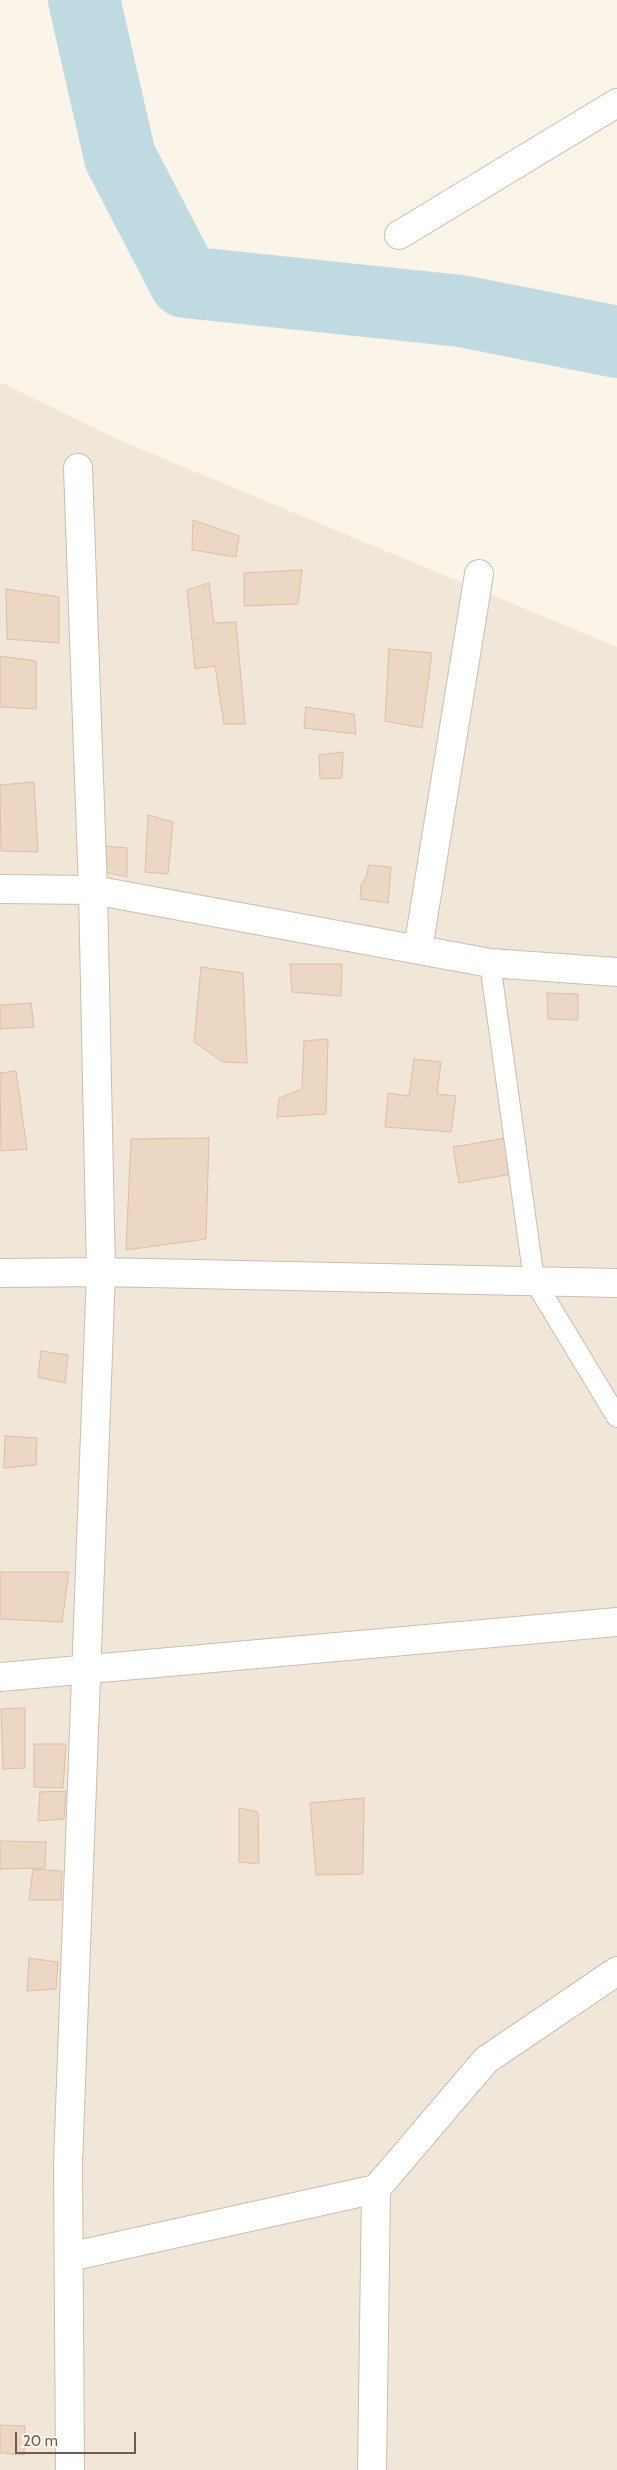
<!DOCTYPE html>
<style>
body{margin:0}
#map{position:relative;width:617px;height:2470px;overflow:hidden;background:#faf4e9;font-family:Cabin,sans-serif}
canvas{display:block}
.scale{position:absolute;left:15px;top:2432px;width:121px;height:22px;box-sizing:border-box;border:2px solid #715d50;border-top:0;padding-left:6px;font-size:15px;line-height:18px;white-space:nowrap;color:#715d50;-webkit-text-stroke:4px #fdf8ef;paint-order:stroke}
</style>
<div id="map">
<canvas width="617" height="2470"></canvas>
<div class="scale">20 m</div>
</div>
<script>
const ctx = document.querySelector('canvas').getContext('2d');
ctx.lineJoin = 'round';
function paint(path, color) { ctx.fillStyle = color; ctx.fill(path, 'evenodd'); }
const poly = rows => new Path2D(rows.map(r => 'M' + r).join(''));
function stroke(path, color, width, dash) { ctx.strokeStyle = color; ctx.lineWidth = width; ctx.lineCap = dash ? 'butt' : 'round'; ctx.setLineDash(dash || []); ctx.stroke(path); }
const residential = poly([
 [0,382,119,440,617,647,617,2470,0,2470]
]);
const river = poly([
 [84,0,120,157,185,282,461,311,617,342]
]);
const building = poly([
 [193,520,239,536,236,557,192,550,193,520],
 [302,570,298,604,244,606,244,573,302,570],
 [209,583,214,623,236,622,245,724,224,724,215,666,195,669,187,590,209,583],
 [6,589,59,597,59,643,7,639,6,589],
 [389,649,432,653,422,728,385,721,389,649],
 [0,656,36,661,36,709,0,707,0,656],
 [306,707,354,714,356,734,304,728,306,707],
 [343,752,342,778,320,779,319,755,343,752],
 [34,782,38,852,1,851,0,785,34,782],
 [148,815,173,822,168,874,145,872,148,815],
 [95,845,127,848,127,877,96,870,95,845],
 [369,865,391,867,388,903,360,899,361,885,366,877,369,865],
 [290,964,342,964,341,996,292,992,290,964],
 [201,967,243,973,247,1063,223,1062,194,1042,201,967],
 [547,993,578,994,578,1020,548,1019,547,993],
 [31,1003,34,1027,0,1029,0,1005,31,1003],
 [328,1039,326,1114,277,1117,279,1098,302,1089,304,1041,328,1039],
 [414,1059,441,1062,437,1094,456,1096,451,1132,385,1127,388,1093,409,1096,414,1059],
 [16,1071,27,1149,1,1151,0,1073,16,1071],
 [209,1138,206,1239,126,1250,131,1139,209,1138],
 [506,1138,512,1174,459,1183,453,1147,506,1138],
 [41,1351,68,1355,65,1383,38,1377,41,1351],
 [5,1436,37,1438,36,1465,4,1468,5,1436],
 [0,1572,69,1572,62,1622,0,1619,0,1572],
 [25,1708,25,1768,3,1769,1,1709,25,1708],
 [34,1744,66,1744,63,1788,34,1787,34,1744],
 [66,1791,64,1819,38,1821,40,1792,66,1791],
 [364,1798,363,1874,316,1875,310,1803,364,1798],
 [239,1808,258,1812,259,1864,239,1862,239,1808],
 [0,1841,46,1842,45,1868,0,1869,0,1841],
 [33,1869,62,1871,61,1900,29,1900,33,1869],
 [29,1958,58,1962,56,1989,27,1991,29,1958],
 [0,2425,25,2426,24,2455,0,2453,0,2425]
]);
const lane = poly([
 [490,963,534,1280,617,1417]
]);
const street = poly([
 [399,235,617,103],
 [0,889,93,890,490,963,617,972],
 [418,949,479,574],
 [0,1273,101,1272,617,1283],
 [0,1677,617,1622],
 [69,2257,376,2189],
 [70,2470,68,2163,101,1272,93,890,78,468],
 [372,2470,376,2189,486,2060,617,1971]
]);
paint(residential, '#f1e7d8');
stroke(river, '#c0dae1', 72);
paint(building, '#ecd6c4');
stroke(building, '#dcbea7', 1);
stroke(lane, '#cbbdb0', 22);
stroke(street, '#cbbdb0', 30);
stroke(lane, '#fff', 20);
stroke(street, '#fff', 28);
</script>
